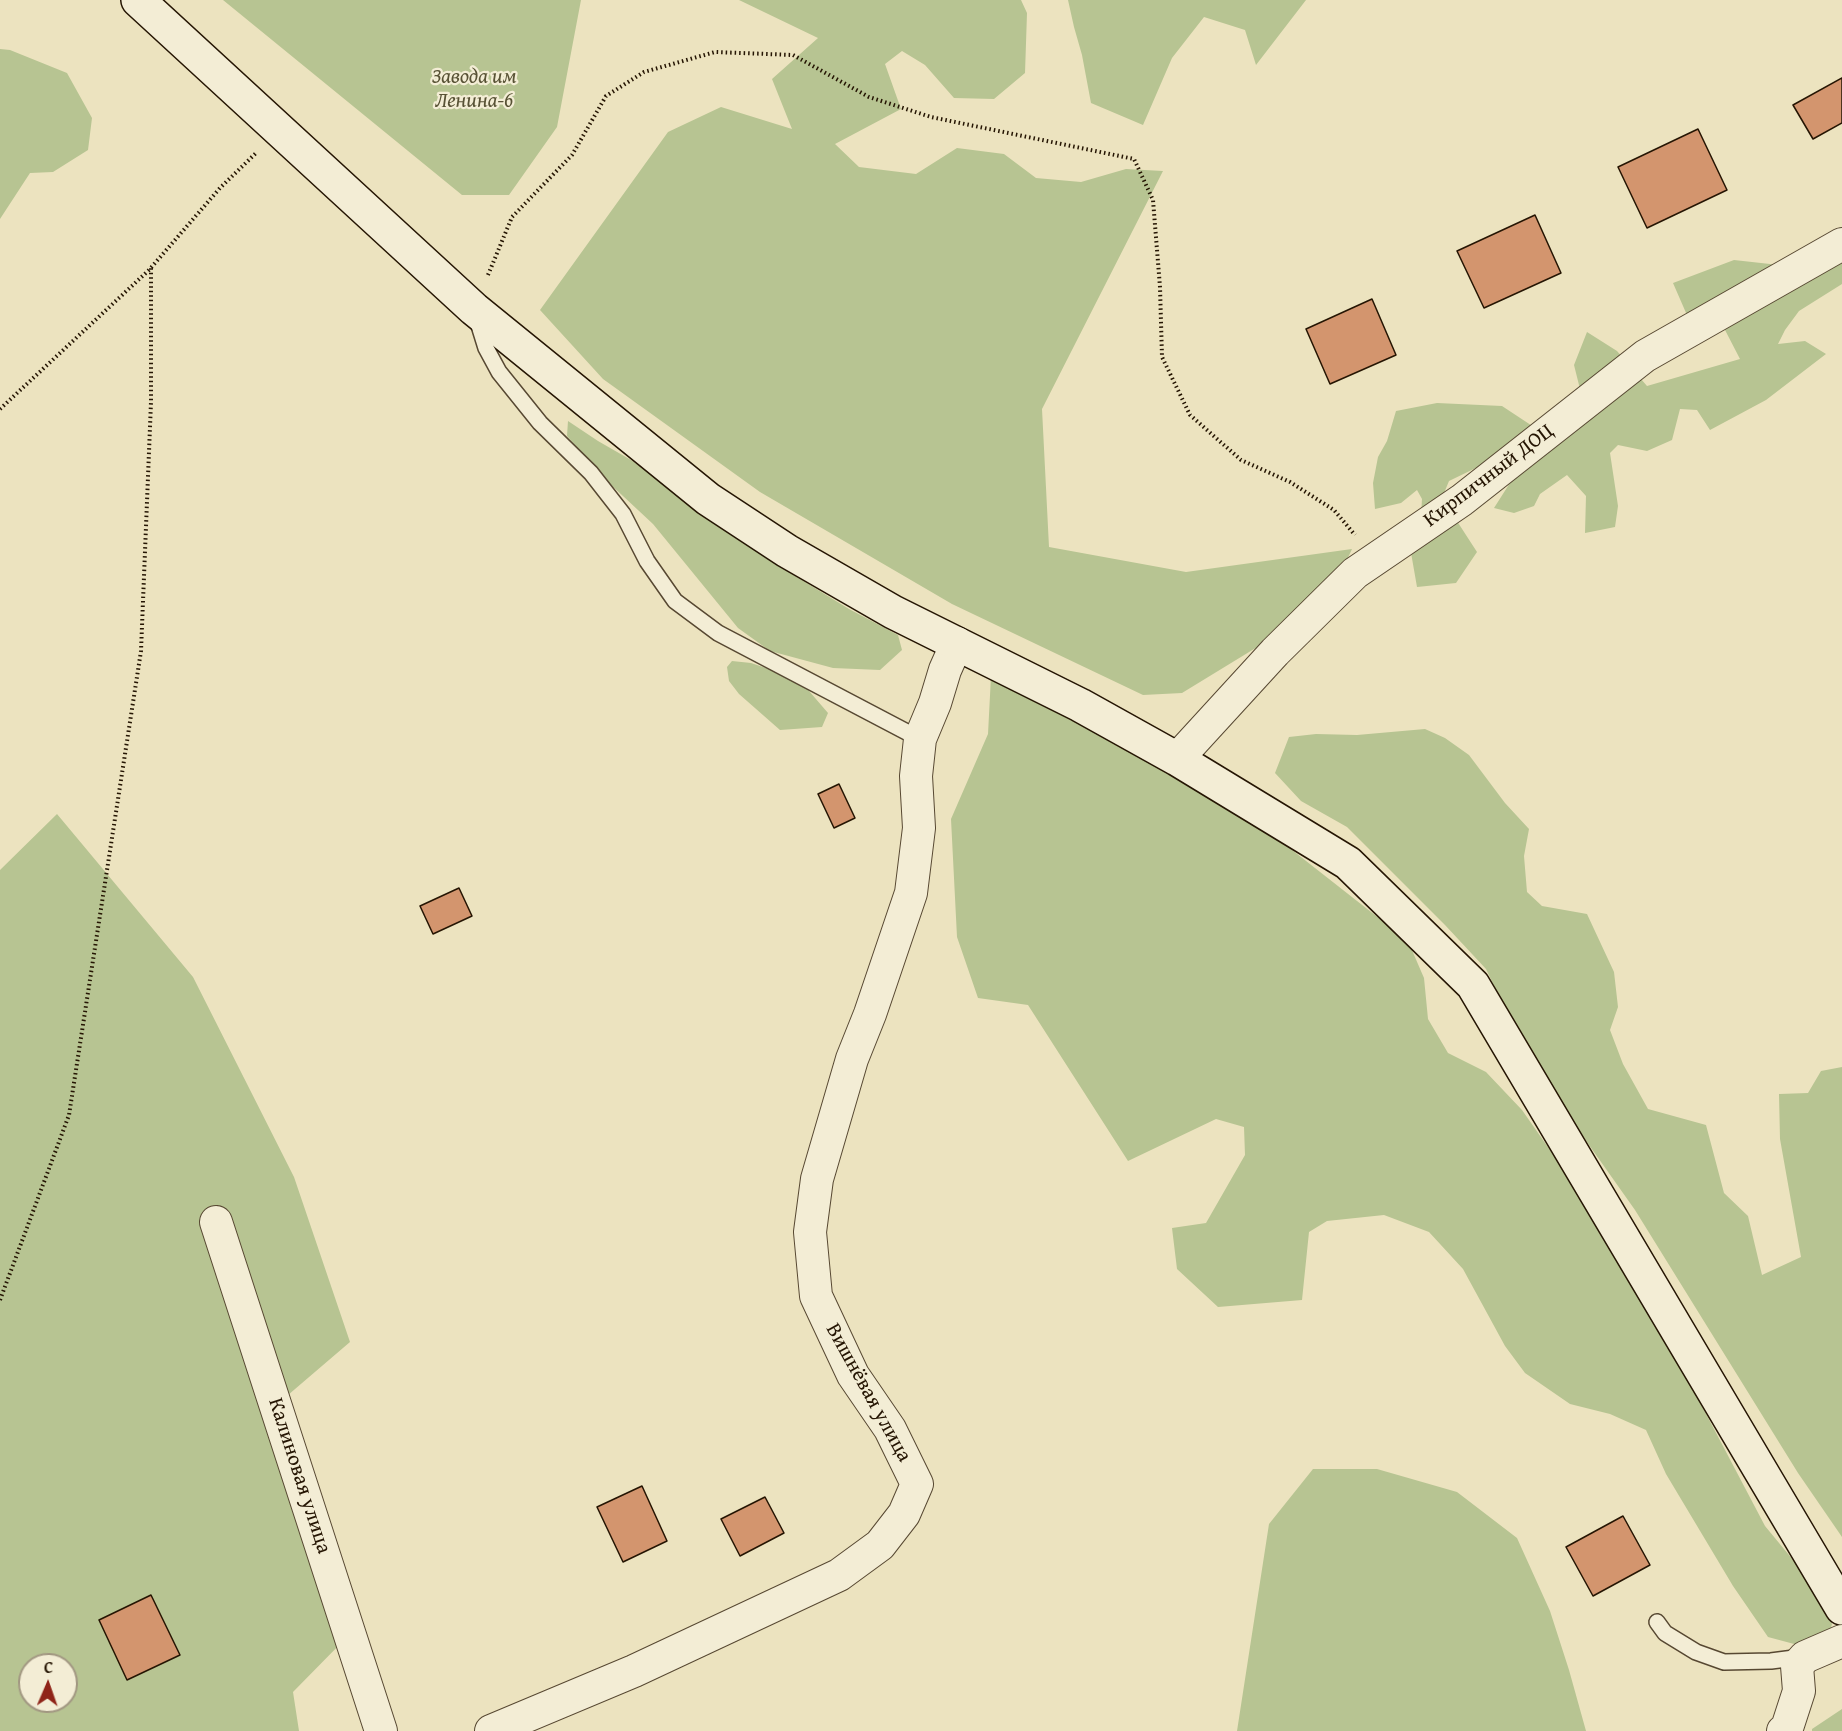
<!DOCTYPE html>
<meta charset="utf-8">
<style>
body{margin:0}
#map{position:relative;width:1842px;height:1731px;overflow:hidden;background:#ece3bf;font-family:"Gentium Book Plus",serif}
canvas{display:block}
.north{position:absolute;left:18px;top:1653px;width:60px;height:60px;box-sizing:border-box;background:#f3edd5;border:2px solid #a19781;border-radius:50%;rotate:2deg;font-size:16px;font-weight:700;line-height:24px;text-align:center;color:#251503}
.north::after{content:'';display:block;margin:auto;width:21px;height:27px;background:#8f2418;clip-path:polygon(50% 0,100% 100%,50% 72%,0 100%)}
</style>
<div id="map">
<canvas width="1842" height="1731"></canvas>
<div class="north">С</div>
</div>
<script>
const ctx = document.querySelector('canvas').getContext('2d');
ctx.lineJoin = 'round';
function paint(path, color) { ctx.fillStyle = color; ctx.fill(path, 'evenodd'); }
const poly = rows => new Path2D(rows.map(r => 'M' + r).join(''));
function stroke(path, color, width, dash) { ctx.strokeStyle = color; ctx.lineWidth = width; ctx.lineCap = dash ? 'butt' : 'round'; ctx.setLineDash(dash || []); ctx.stroke(path); }
function label(font, color, halo, rows, align = 'center') {
  ctx.font = font + ' "Gentium Book Plus",serif'; ctx.lineWidth = 4.5; ctx.setLineDash([]); ctx.textBaseline = 'middle'; ctx.strokeStyle = halo; ctx.fillStyle = color; for (const [text, x, y, turn = 0] of rows) {
    ctx.save(); ctx.translate(x, y); ctx.rotate((+turn || 0) * Math.PI / 180); ctx.textAlign = isNaN(turn) ? turn : align; if (halo) ctx.strokeText(text, 0, 0); ctx.fillText(text, 0, 0); ctx.restore();
  }
}
const green = poly([
 [223,0,581,0,557,127,509,195,462,195],
 [739,0,1021,0,1027,13,1025,73,994,99,954,98,925,65,902,51,885,64,901,109,835,144,859,167,916,174,957,148,1004,154,1036,178,1081,182,1126,169,1163,171,1042,409,1049,547,1186,572,1352,549,1326,605,1182,693,1143,695,952,604,760,492,603,379,540,310,668,132,721,107,792,129,772,79,818,38],
 [1068,0,1306,0,1256,65,1245,30,1204,17,1172,58,1143,125,1091,103,1082,55,1074,27],
 [0,49,10,50,67,73,92,118,88,150,53,172,30,173,0,219],
 [1842,230,1842,284,1799,311,1785,330,1778,344,1805,341,1826,354,1766,400,1710,430,1697,410,1680,409,1672,440,1647,451,1618,445,1610,453,1618,506,1615,527,1585,533,1586,496,1567,475,1540,494,1534,506,1514,513,1494,508,1515,475,1482,465,1449,481,1442,498,1477,552,1456,583,1417,587,1410,547,1420,532,1422,499,1417,490,1401,503,1375,509,1373,483,1378,457,1387,441,1396,411,1437,403,1502,406,1552,439,1582,426,1593,408,1580,389,1574,365,1587,332,1617,351,1647,386,1740,359,1725,330,1690,322,1673,283,1734,260,1779,265],
 [568,421,598,441,631,460,792,574,849,609,898,635,902,650,880,670,833,668,770,651,738,628,653,524,609,483,567,436],
 [732,661,751,663,778,672,803,684,828,713,822,727,780,730,739,694,729,681,727,667],
 [991,676,1236,806,1408,941,1424,978,1428,1019,1448,1053,1486,1072,1522,1110,1564,1170,1694,1391,1765,1526,1817,1589,1832,1624,1824,1652,1768,1637,1733,1586,1666,1474,1646,1430,1610,1414,1570,1404,1525,1373,1505,1346,1463,1269,1429,1232,1384,1215,1327,1221,1309,1232,1302,1300,1218,1307,1177,1269,1172,1228,1206,1223,1245,1155,1244,1127,1216,1119,1128,1161,1028,1005,978,998,957,937,951,819,988,734],
 [1425,729,1445,738,1469,755,1505,803,1529,829,1524,856,1527,892,1542,906,1587,914,1614,972,1618,1007,1610,1030,1623,1064,1648,1109,1706,1125,1724,1193,1748,1216,1762,1275,1801,1257,1780,1139,1779,1094,1808,1093,1821,1071,1842,1067,1842,1537,1798,1473,1635,1210,1560,1104,1509,1017,1486,969,1445,925,1347,827,1301,801,1275,773,1289,737,1316,734,1357,735],
 [57,814,193,977,294,1177,350,1342,267,1413,348,1636,293,1692,299,1731,0,1731,0,870],
 [30,1665,66,1665,66,1701,30,1701],
 [1313,1469,1377,1469,1457,1492,1517,1538,1550,1611,1569,1670,1586,1731,1237,1731,1269,1524],
 [1842,1709,1842,1731,1812,1731,1812,1729]
]);
const building = poly([
 [1842,78,1842,123,1813,139,1793,105,1842,78],
 [1698,129,1727,190,1647,228,1618,167,1698,129],
 [1535,215,1561,273,1484,308,1457,251,1535,215],
 [1372,299,1396,355,1330,384,1306,329,1372,299],
 [839,784,855,818,834,828,818,794,839,784],
 [459,888,472,916,433,934,420,906,459,888],
 [642,1486,667,1541,623,1562,597,1507,642,1486],
 [765,1497,784,1533,740,1556,721,1519,765,1497],
 [1623,1516,1650,1565,1593,1596,1566,1547,1623,1516],
 [151,1595,180,1655,127,1680,99,1620,151,1595]
]);
const path = poly([
 [488,275,512,217,572,155,606,96,644,72,715,52,793,55,869,97,931,117,1134,159,1153,200,1160,287,1162,357,1190,415,1241,460,1290,482,1334,510,1355,535],
 [0,409,149,270,220,188,256,153],
 [0,1300,69,1115,141,651,151,402,151,267]
]);
const lane = poly([
 [477,319,486,348,499,372,540,423,591,473,623,514,647,561,675,601,718,633,920,739],
 [1657,1622,1665,1633,1696,1652,1724,1662,1771,1661,1802,1657]
]);
const street = poly([
 [1177,759,1275,652,1355,573,1462,500,1645,356,1842,244],
 [216,1222,381,1731],
 [491,1731,634,1671,839,1575,880,1545,904,1514,917,1484,890,1429,853,1375,816,1296,810,1232,817,1179,852,1059,870,1014,911,893,919,828,916,776,920,739,935,703,945,670,957,643],
 [1783,1731,1787,1728,1799,1691,1797,1666,1805,1657,1842,1641]
]);
const secondary = poly([
 [138,0,474,309,708,499,787,551,893,612,1080,705,1177,759,1348,863,1473,985,1842,1608]
]);
const parkNames = [
 ["Завода им",474,78],
 ["Ленина-6",474,102]
];
const streetNames = [
 ["Кирпичный ДОЦ",1489,476,-37],
 ["Вишнёвая улица",868,1393,61],
 ["Калиновая улица",299,1476,72]
];
paint(green, '#b7c492');
paint(building, '#d3956e');
stroke(building, '#251503', 1.5);
stroke(lane, '#574832', 18);
stroke(street, '#574832', 34);
stroke(secondary, '#251503', 36);
stroke(path, '#251503', 4, [1.5, 3]);
stroke(lane, '#f3edd5', 15);
stroke(street, '#f3edd5', 32);
stroke(secondary, '#f3edd5', 33);
label('italic 21px', '#585235', '#f3edd5', parkNames);
label('21px', '#251503', '#f3edd5', streetNames);
</script>
